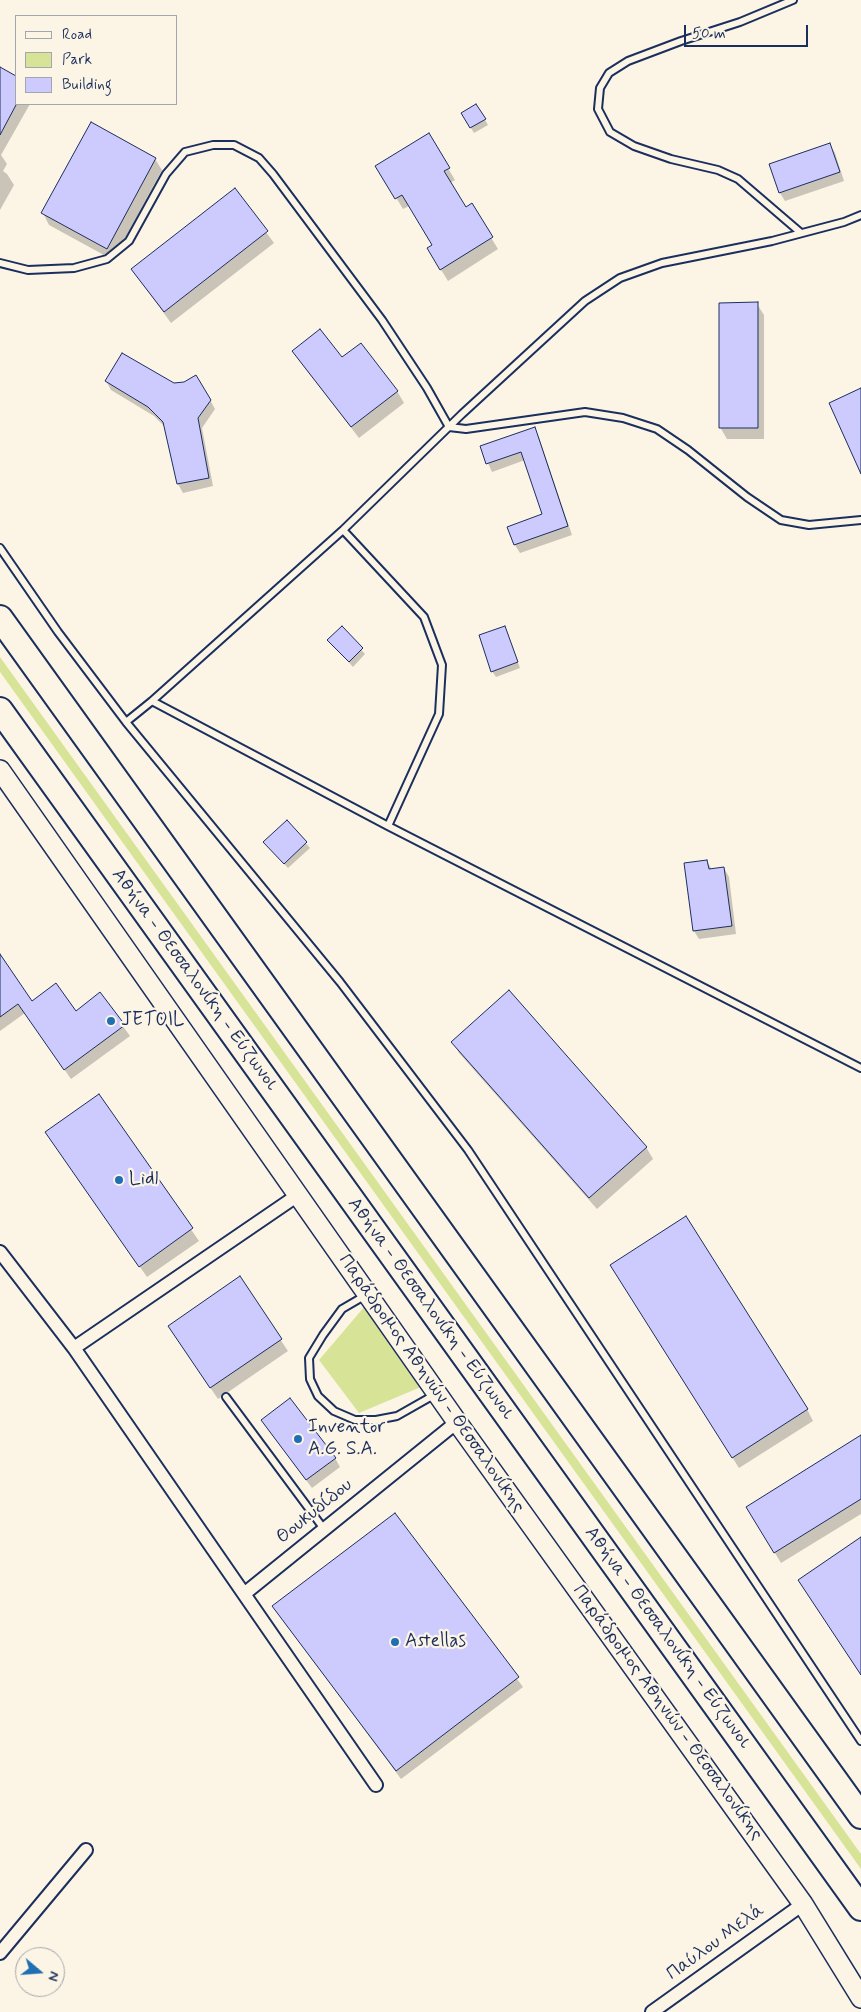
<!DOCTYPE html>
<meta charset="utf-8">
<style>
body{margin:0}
#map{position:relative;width:861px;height:2012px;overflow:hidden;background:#fcf5e5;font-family:Mynerve,sans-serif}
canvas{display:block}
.legend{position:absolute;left:15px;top:15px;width:162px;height:90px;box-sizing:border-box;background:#fcf5e5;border:1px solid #a2a6af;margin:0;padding:6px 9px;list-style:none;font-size:15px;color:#1b2f5e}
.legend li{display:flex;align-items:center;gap:10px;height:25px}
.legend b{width:25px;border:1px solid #a2a6af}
.north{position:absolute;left:15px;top:1947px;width:50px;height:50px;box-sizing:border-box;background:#fcf5e5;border:1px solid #a2a6af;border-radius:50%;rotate:108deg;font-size:14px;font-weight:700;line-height:20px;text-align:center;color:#1b2f5e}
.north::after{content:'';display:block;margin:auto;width:18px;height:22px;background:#1f6fb2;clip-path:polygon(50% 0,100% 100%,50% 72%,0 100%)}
.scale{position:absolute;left:684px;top:25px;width:124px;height:22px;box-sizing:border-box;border:2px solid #1b2f5e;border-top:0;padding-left:6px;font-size:15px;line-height:18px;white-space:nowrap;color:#1b2f5e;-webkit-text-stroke:4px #fcf5e5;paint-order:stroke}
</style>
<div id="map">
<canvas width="861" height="2012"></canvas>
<ul class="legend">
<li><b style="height:6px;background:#fcf5e5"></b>Road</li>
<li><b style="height:14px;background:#d7e497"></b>Park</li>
<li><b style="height:14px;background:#cdcafd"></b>Building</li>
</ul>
<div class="north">N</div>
<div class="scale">50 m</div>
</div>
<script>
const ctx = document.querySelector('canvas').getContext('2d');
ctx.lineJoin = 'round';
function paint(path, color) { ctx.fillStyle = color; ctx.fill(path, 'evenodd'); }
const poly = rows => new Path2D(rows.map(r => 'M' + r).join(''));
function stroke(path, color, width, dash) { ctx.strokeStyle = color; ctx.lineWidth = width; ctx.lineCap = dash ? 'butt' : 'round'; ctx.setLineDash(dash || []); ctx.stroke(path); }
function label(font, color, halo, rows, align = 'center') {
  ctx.font = font + ' Mynerve,sans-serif'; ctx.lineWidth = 4.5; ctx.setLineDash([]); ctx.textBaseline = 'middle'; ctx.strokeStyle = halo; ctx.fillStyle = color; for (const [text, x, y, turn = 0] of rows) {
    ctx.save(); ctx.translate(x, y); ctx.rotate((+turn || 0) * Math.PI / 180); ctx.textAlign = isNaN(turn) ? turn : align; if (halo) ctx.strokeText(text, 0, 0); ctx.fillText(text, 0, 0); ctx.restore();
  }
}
const green = poly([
 [0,657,861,1854,861,1869,0,672],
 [365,1306,421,1387,359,1413,319,1360]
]);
const shadow = poly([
 [0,68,16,77,16,104,30,104,1,155,7,164,3,171,7,174,14,185,0,210],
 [476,105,488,125,474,133,463,114],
 [428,135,455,180,450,183,465,209,471,205,498,249,448,281,435,260,433,246,409,206,403,209,377,166],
 [830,145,835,153,844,181,785,201,780,193,771,165],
 [155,159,162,170,113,260,49,225,43,213],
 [235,190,274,243,171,323,132,269],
 [757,304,764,315,764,439,727,439,720,427],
 [294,351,342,359,397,391,404,403,359,438,301,363],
 [106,381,210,400,215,409,202,428,213,486,183,493,178,484,165,427,154,416,111,390],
 [534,429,539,437,572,535,520,553,515,545,544,515,525,460,492,472,488,463],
 [342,628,365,654,353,667,329,640],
 [505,628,520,668,496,677,492,671],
 [287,821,310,848,288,868,268,847],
 [707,861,712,870,724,868,729,877,736,934,699,939,694,931],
 [0,957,32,1002,76,1013,100,994,130,1036,71,1079,25,1013,0,1031],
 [453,1042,646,1147,653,1159,597,1209,459,1053],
 [99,1096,199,1241,147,1277,47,1133],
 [618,1277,807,1409,813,1421,739,1468],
 [239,1278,288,1351,218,1399,176,1337],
 [262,1421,335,1458,340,1467,312,1488],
 [861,1437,861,1514,781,1563,754,1518],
 [395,1514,523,1687,401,1779,273,1607]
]);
const building = poly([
 [0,67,16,76,16,105,0,135,0,67],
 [476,104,486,119,470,128,461,113,476,104],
 [91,122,156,158,107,249,41,213,91,122],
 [429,133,450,168,444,171,466,207,472,203,493,237,440,270,427,248,432,245,402,195,395,199,375,166,429,133],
 [830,143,840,172,779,193,769,164,830,143],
 [235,188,268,231,164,312,131,269,235,188],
 [758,302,758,428,719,428,719,303,758,302],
 [320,329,342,357,361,343,398,391,351,427,292,351,320,329],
 [122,353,174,383,184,382,196,375,211,400,198,418,209,478,177,484,163,422,148,407,105,381,122,353],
 [861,388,861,474,829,403,861,388],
 [535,427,568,526,514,545,507,527,542,514,521,452,486,464,480,446,535,427],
 [342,626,363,648,349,662,327,640,342,626],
 [505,626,518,662,491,672,479,635,505,626],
 [287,820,307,842,284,864,263,842,287,820],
 [707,860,709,869,724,867,732,926,693,931,684,863,707,860],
 [0,954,32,1001,56,983,76,1011,100,992,125,1025,64,1070,18,1004,0,1017,0,954],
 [509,990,647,1147,589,1198,451,1042,509,990],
 [99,1094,193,1228,139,1267,45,1132,99,1094],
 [686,1216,808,1409,732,1458,610,1265,686,1216],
 [240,1276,282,1339,210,1388,168,1326,240,1276],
 [290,1398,336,1458,306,1480,261,1420,290,1398],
 [861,1435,861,1499,774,1553,746,1507,861,1435],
 [395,1513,519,1677,396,1771,272,1606,395,1513],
 [861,1537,861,1675,798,1580,861,1537]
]);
const lane = poly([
 [793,0,740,22,681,41,628,61,609,73,600,88,598,109,610,132,634,146,671,159,718,170,738,179,801,233],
 [0,263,28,270,74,268,107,259,129,241,166,174,185,152,213,145,234,145,259,158,273,174,382,320,427,388,449,427],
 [449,427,466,429,585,412,623,418,657,429,688,450,747,497,781,520,809,525,861,520],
 [343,530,424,617,442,665,439,714,388,826],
 [0,548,58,632,126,722,152,701,343,530,462,414,585,301,620,278,662,263,772,241,844,222,861,215],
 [152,701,388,826,861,1068],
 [126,722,340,982,468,1150,861,1741],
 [366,1295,342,1309,323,1335,309,1358,310,1379,318,1396,334,1411,355,1420,376,1420,397,1416,434,1395],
 [226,1397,324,1529]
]);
const street = poly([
 [0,1252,74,1348,376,1785],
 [74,1348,298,1195],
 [244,1594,457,1422],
 [0,1953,86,1850],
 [652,2012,803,1904]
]);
const secondary = poly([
 [0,770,457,1422,803,1904,861,1998]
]);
const highway = poly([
 [0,618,861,1816],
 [0,710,861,1908]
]);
const markers = [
 [111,1021,5,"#1f6fb2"],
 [119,1180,5,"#1f6fb2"],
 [298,1439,5,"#1f6fb2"],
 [395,1642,5,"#1f6fb2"]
];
const streetNames = [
 ["Αθήνα - Θεσσαλονίκη - Εύζωνοι",194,980,54],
 ["Αθήνα - Θεσσαλονίκη - Εύζωνοι",430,1309,54],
 ["Παράδρομος Αθηνών - Θεσσαλονίκης",431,1384,55],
 ["Θουκυδίδου",315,1512,-39],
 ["Αθήνα - Θεσσαλονίκη - Εύζωνοι",667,1638,54],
 ["Παράδρομος Αθηνών - Θεσσαλονίκης",667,1713,54],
 ["Παύλου Μελά",716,1943,-36]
];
const poiNames = [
 ["JETOIL",121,1021],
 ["Lidl",129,1180],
 ["Inventor",308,1428],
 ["A.G. S.A.",308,1450],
 ["Astellas",405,1642]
];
paint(green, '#d7e497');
paint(shadow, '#0003');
paint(building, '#cdcafd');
stroke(building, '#1b2f5e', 1);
stroke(lane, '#1b2f5e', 10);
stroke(street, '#1b2f5e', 16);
stroke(secondary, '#1b2f5e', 22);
stroke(highway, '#1b2f5e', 28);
stroke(lane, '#fcf5e5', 6);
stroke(street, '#fcf5e5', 12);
stroke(secondary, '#fcf5e5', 19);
stroke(highway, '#fcf5e5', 24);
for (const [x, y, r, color] of markers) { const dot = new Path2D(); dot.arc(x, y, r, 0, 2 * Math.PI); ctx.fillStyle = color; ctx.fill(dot); stroke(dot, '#fcf5e5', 2); }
label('19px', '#1b2f5e', '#fcf5e5', streetNames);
label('19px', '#1b2f5e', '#fcf5e5', poiNames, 'left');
</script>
